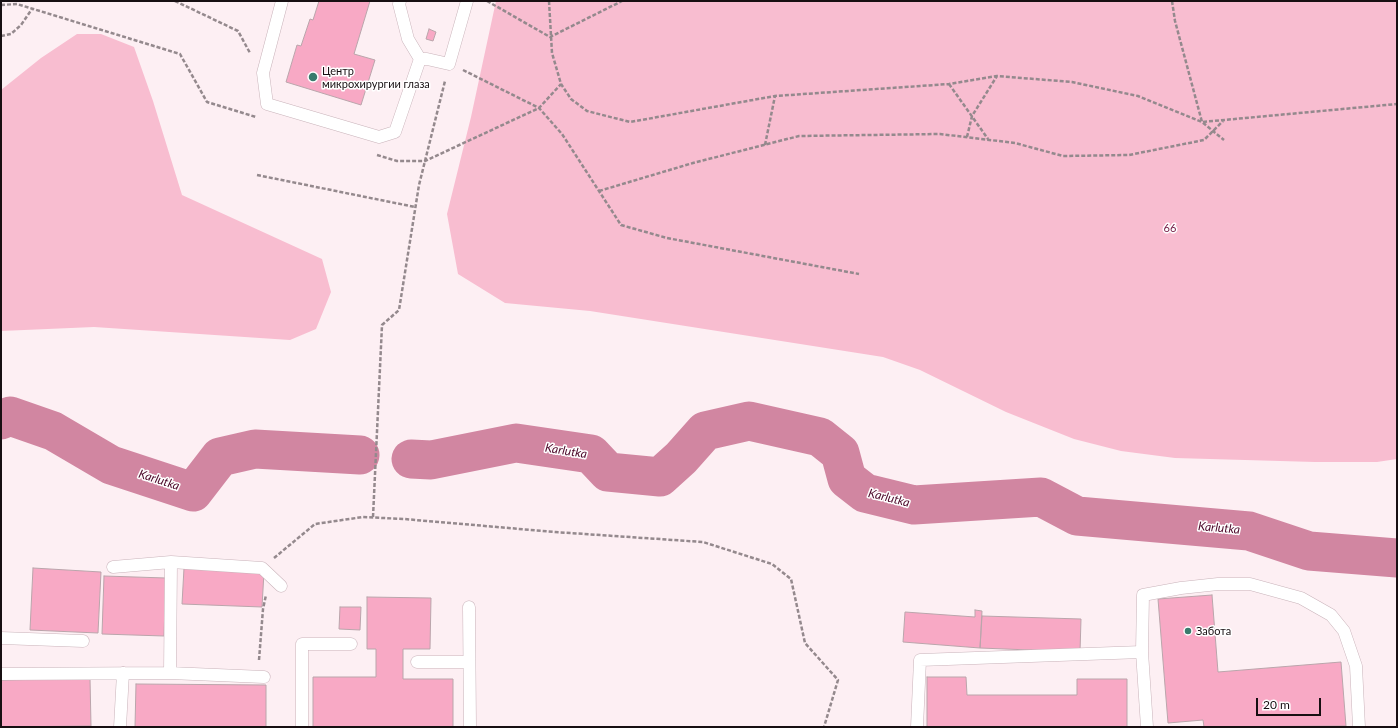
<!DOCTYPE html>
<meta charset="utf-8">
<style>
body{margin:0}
#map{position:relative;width:1398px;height:728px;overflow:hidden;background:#fdeff3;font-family:Lato,sans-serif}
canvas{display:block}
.frame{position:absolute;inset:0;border:2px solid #170f12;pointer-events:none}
.scale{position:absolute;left:1256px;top:698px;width:65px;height:18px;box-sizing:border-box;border:2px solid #170f12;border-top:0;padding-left:5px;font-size:12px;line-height:14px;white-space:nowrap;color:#170f12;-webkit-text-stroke:3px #fff;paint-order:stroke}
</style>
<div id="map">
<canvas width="1398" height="728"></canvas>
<div class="frame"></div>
<div class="scale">20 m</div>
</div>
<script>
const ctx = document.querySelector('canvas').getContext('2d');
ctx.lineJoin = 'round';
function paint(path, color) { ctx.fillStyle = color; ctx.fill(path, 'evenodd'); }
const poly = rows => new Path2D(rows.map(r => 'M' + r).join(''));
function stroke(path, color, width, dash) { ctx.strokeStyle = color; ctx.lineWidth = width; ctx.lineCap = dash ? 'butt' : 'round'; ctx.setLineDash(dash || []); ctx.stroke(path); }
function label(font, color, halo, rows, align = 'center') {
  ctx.font = font + ' Lato,sans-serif'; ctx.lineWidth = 3; ctx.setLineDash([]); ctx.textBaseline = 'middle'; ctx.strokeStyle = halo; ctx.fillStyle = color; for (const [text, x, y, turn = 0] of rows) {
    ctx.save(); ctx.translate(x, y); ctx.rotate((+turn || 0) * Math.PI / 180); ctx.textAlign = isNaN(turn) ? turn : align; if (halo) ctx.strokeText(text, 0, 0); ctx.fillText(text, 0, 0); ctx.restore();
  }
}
const green = poly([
 [496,1,1397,1,1397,459,1377,462,1315,462,1175,458,1121,451,1074,439,1006,412,920,370,883,357,590,311,505,303,458,274,447,214,471,117],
 [77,34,101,34,134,47,153,101,182,195,322,259,331,292,316,329,290,340,94,327,1,331,1,90,41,58]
]);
const river = poly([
 [1,420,10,416,53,431,111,465,193,492,220,457,255,449,360,455],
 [411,459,431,460,516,443,591,454,608,472,660,477,681,458,705,431,749,421,820,437,840,453,847,479,865,493,914,505,1041,497,1077,516,1249,531,1309,551,1397,558]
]);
const building = poly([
 [319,1,370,1,354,54,375,60,361,105,286,82,297,45,301,46,310,19,313,20,319,1],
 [429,29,436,32,433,41,426,39,429,29],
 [33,568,101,572,98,633,30,630,33,568],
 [184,568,264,572,262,607,182,604,184,568],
 [104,576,166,578,164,636,102,634,104,576],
 [1212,595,1218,672,1341,662,1346,726,1204,727,1203,720,1168,723,1158,599,1212,595],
 [367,597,431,598,430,649,403,649,403,679,453,679,453,727,313,727,313,677,376,677,376,649,367,649,367,597],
 [340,607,361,607,360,630,339,629,340,607],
 [975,610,982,611,980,648,903,642,905,612,975,617,975,610],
 [982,616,1081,619,1080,652,980,648,982,616],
 [927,677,966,677,967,695,1077,695,1077,679,1127,679,1127,727,927,727,927,677],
 [90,678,91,726,1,727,1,680,90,678],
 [136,684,266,685,266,727,135,727,136,684]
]);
const path = poly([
 [175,1,238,31,250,53],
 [487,1,550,37,622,1],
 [549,1,552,53,561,84,571,99,587,111,630,122,775,96,949,84,997,76,1072,82,1138,96,1202,122,1397,104],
 [1172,1,1175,21,1202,122,1224,140],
 [1,5,17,4,180,54,207,102,256,117],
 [1,36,11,34,21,25,32,9],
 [463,70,539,108,562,134,621,225,667,238,859,274],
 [949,84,988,139],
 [967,137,972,116,997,76],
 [765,145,775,96],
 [377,155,397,161,425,161,539,108,561,84],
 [257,175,415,207],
 [599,191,693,163,799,136,940,134,1015,143,1063,156,1129,155,1204,140,1223,121],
 [373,517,382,325,399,310,419,185,445,81],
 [274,558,315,524,363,517,404,519,555,532,703,542,772,564,791,579,805,643,838,680,824,727],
 [259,660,263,609,266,595]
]);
const service = poly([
 [282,1,263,73,267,104,379,137,395,132,420,59,408,39,399,4,400,1],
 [420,59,427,59,449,64,467,1],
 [113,567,171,562],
 [469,607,470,727],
 [1,638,83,641],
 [1142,652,1143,595,1181,588,1218,584,1250,584,1301,598,1331,615,1344,631,1356,666,1359,727],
 [417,662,469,662],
 [170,673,171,562,262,568,281,586],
 [1,674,170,673,264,677],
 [120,727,123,673],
 [302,727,302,644,351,644],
 [917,727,920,660,1142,652,1147,727]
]);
const markers = [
 [313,77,5,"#397b6d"],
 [1188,631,4,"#397b6d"]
];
const poiNames = [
 ["Центр",322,71],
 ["микрохирургии глаза",322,84],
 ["Забота",1196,631]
];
const parkNames = [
 ["66",1170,228]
];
const waterNames = [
 ["Karlutka",566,451,9],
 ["Karlutka",159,480,18],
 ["Karlutka",889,498,14],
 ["Karlutka",1219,528,5]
];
paint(green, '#f8bdd0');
stroke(river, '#d186a1', 39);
paint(building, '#f8a9c5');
stroke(building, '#baa5ab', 1);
stroke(service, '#c9b3ba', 13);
stroke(path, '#94898d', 2.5, [4, 2]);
stroke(service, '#fff', 12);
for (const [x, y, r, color] of markers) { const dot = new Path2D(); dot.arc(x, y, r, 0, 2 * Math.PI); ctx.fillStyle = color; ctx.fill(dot); stroke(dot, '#fff', 1.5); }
label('11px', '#170f12', '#fff', poiNames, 'left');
label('11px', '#711842', '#fff', parkNames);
label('italic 12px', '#4d082a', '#fff', waterNames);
</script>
